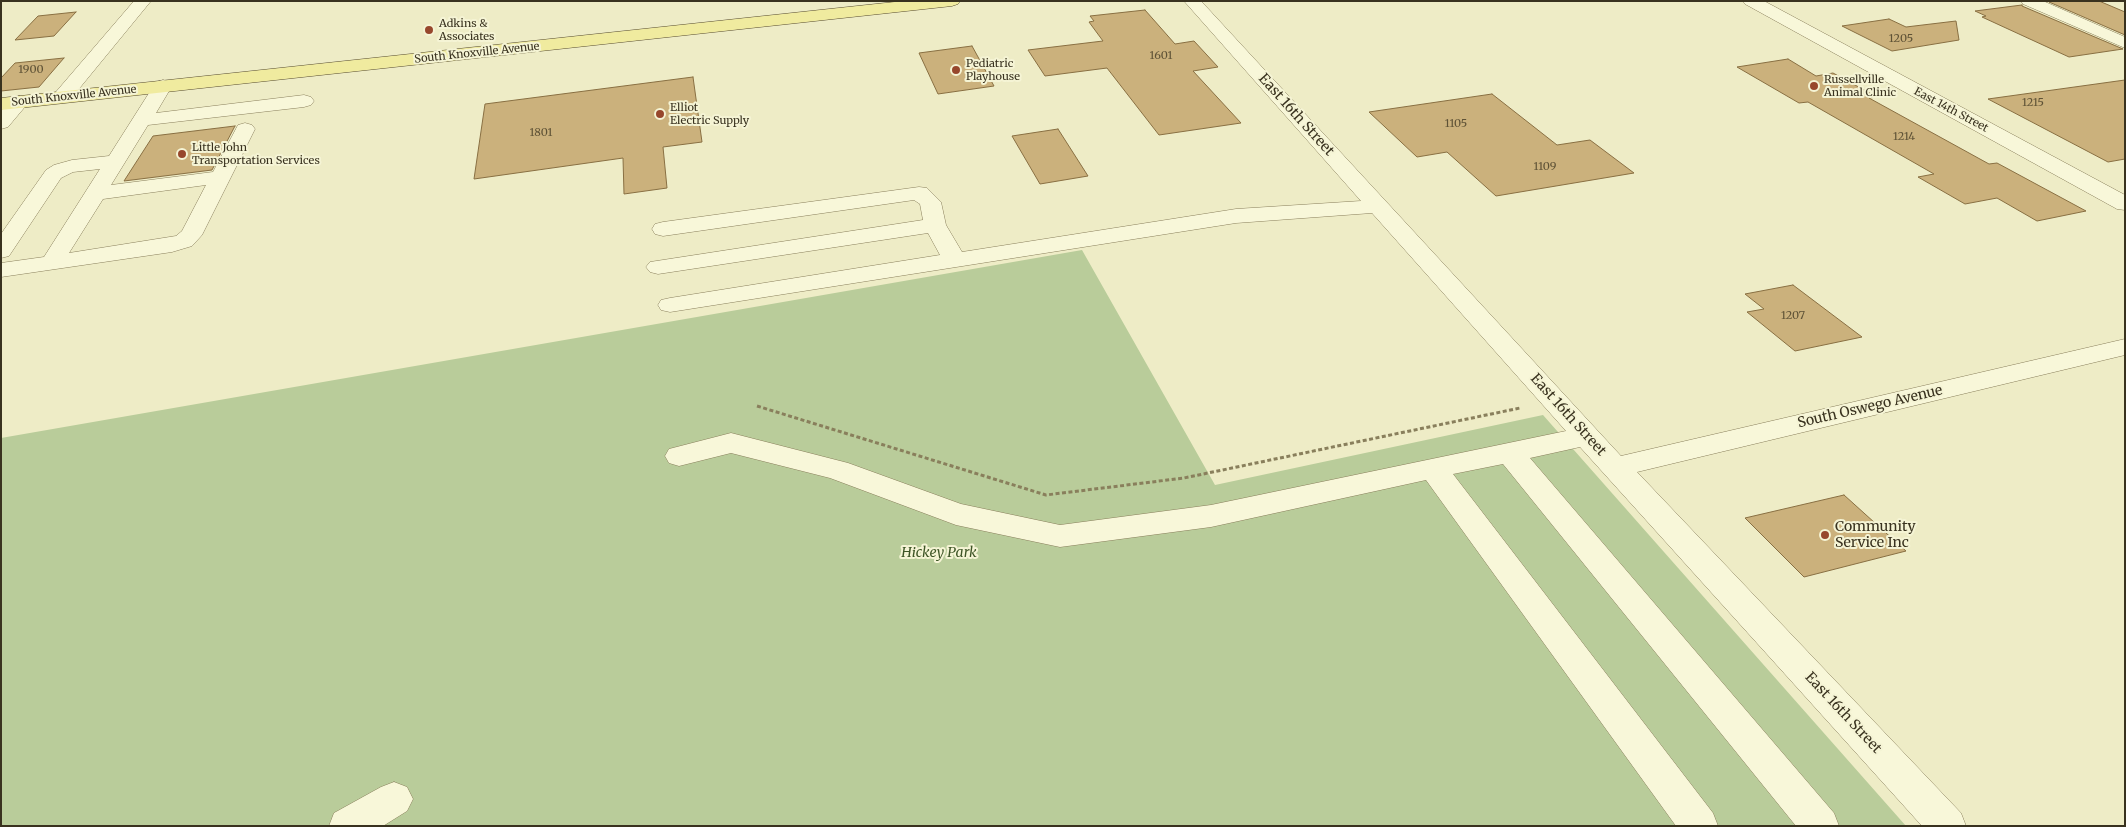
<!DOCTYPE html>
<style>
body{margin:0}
#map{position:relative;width:2126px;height:827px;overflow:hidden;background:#eeecc6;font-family:Merriweather,serif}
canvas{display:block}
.frame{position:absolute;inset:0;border:2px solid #39321f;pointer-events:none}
</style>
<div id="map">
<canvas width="2126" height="827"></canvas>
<div class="frame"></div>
</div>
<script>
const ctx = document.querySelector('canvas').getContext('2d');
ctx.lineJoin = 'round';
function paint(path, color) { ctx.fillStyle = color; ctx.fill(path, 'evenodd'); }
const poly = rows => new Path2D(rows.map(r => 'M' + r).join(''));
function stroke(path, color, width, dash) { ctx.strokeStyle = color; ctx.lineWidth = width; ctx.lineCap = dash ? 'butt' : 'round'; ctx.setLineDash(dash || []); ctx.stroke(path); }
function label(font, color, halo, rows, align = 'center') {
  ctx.font = font + ' Merriweather,serif'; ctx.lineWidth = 4; ctx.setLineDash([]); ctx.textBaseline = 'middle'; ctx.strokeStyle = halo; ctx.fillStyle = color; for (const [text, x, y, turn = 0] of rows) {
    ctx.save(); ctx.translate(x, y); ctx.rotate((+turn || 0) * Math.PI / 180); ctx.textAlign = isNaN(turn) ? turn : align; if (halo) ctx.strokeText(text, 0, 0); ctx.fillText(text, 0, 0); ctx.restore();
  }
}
const green = poly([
 [1082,250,1215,485,1543,415,1906,826,1,826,1,438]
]);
const building = poly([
 [2052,1,2099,1,2125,12,2125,35,2049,2,2052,1],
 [2022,5,2022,6,2123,49,2069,57,1982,17,1986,16,1975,11,2022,5],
 [1145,10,1175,44,1194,41,1218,67,1193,71,1241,123,1159,135,1107,68,1045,76,1028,50,1103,41,1089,22,1094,21,1090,16,1145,10],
 [76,12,54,36,15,40,38,16,76,12],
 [1889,19,1906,27,1956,21,1959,40,1892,51,1842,26,1889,19],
 [972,46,994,86,938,94,919,53,972,46],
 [64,58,39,87,1,91,1,78,15,63,64,58],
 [1788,59,1816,76,1833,73,1877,97,1869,98,1989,164,1997,163,2086,211,2037,221,1997,198,1965,204,1918,177,1934,174,1808,102,1799,103,1737,67,1788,59],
 [693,77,702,142,663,147,667,188,624,194,623,158,474,179,485,104,693,77],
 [2125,80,2125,159,2108,162,1988,99,2125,80],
 [1492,94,1557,145,1590,140,1634,173,1496,196,1447,152,1417,157,1369,112,1492,94],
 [235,126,212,170,124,181,153,136,235,126],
 [1058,129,1088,176,1040,184,1012,136,1058,129],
 [1793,285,1862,337,1795,351,1747,312,1764,309,1745,294,1793,285],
 [1844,495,1906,551,1804,577,1745,518,1844,495]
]);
const path = poly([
 [757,406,1046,495,1184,478,1520,408]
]);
const minor = poly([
 [134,1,151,1,69,101,62,103,55,101,53,97,55,93,134,1],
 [1184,1,1201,1,1621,456,2125,339,2125,355,1637,472,1961,813,1966,826,1922,826,1580,447,1530,458,1834,813,1839,826,1796,826,1503,464,1453,474,1713,813,1718,826,1676,826,1426,480,1211,527,1060,547,956,525,830,478,731,453,679,466,669,463,665,456,669,449,731,433,848,463,961,504,1060,525,1211,505,1566,431,1372,213,1236,223,670,312,661,310,658,305,661,300,670,298,940,255,928,233,658,274,650,272,646,267,650,262,923,220,920,204,914,200,663,236,655,234,652,229,655,224,663,222,919,187,927,188,941,202,946,225,962,252,1236,209,1361,201,1184,1],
 [1743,1,1764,1,2125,195,2125,210,2117,209,1745,4,1743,1],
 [2021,1,2043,1,2125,37,2125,48,2023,4,2021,1],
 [163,80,170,82,172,86,156,113,304,95,311,97,314,101,311,105,304,107,148,125,111,185,213,172,238,125,245,123,252,125,255,129,202,235,192,246,172,252,1,277,1,263,44,257,100,169,73,172,61,178,9,256,1,258,1,234,46,170,54,165,72,160,109,156,156,82,163,80],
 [206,185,182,231,176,236,69,253,103,199,206,185],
 [19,96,26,98,29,102,8,127,1,129,1,111,12,98,19,96],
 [394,782,407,787,413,799,407,811,383,826,329,826,334,813,381,787,394,782]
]);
const major = poly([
 [904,1,960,1,958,4,952,6,1,110,1,98,904,1]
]);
const markers = [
 [429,30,5,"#97472c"],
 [956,70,5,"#97472c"],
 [1814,86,5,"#97472c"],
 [660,114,5,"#97472c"],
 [182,154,5,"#97472c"],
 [1825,535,5,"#97472c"]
];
const farPoinames = [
 ["Adkins &",439,24],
 ["Associates",439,37],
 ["Pediatric",966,64],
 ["Playhouse",966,77],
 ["Russellville",1824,80],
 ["Animal Clinic",1824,93],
 ["Elliot",670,108],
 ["Electric Supply",670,121],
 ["Little John",192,148],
 ["Transportation Services",192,161]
];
const numberNames = [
 ["1205",1901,39],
 ["1601",1161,56],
 ["1900",31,70],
 ["1215",2033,103],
 ["1105",1456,124],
 ["1801",541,133],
 ["1214",1904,137],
 ["1109",1545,167],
 ["1207",1793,316]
];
const farStreetnames = [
 ["South Knoxville Avenue",477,53,-6],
 ["South Knoxville Avenue",74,96,-6],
 ["East 14th Street",1951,110,28]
];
const streetNames = [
 ["East 16th Street",1296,115,48],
 ["South Oswego Avenue",1870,407,-13],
 ["East 16th Street",1568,415,48],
 ["East 16th Street",1843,713,47]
];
const poiNames = [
 ["Community",1835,527],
 ["Service Inc",1835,543]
];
const parkNames = [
 ["Hickey Park",939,553]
];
paint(green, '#b9cc9a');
paint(building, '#cbb17c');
stroke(building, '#886f42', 1);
stroke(minor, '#897f5c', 1);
stroke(major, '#574c30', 1);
stroke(path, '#897f5c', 3, [4, 2.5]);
paint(minor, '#f8f7d9');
paint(major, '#f0eb9f');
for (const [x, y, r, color] of markers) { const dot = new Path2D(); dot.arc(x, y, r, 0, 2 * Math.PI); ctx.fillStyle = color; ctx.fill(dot); stroke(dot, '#f5f4d5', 2); }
label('11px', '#39321f', '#f5f4d5', farPoinames, 'left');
label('11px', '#5e5236', null, numberNames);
label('11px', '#39321f', '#f5f4d5', farStreetnames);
label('14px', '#39321f', '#f5f4d5', streetNames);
label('14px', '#39321f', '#f5f4d5', poiNames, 'left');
label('italic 14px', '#3e5526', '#f5f4d5', parkNames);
</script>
